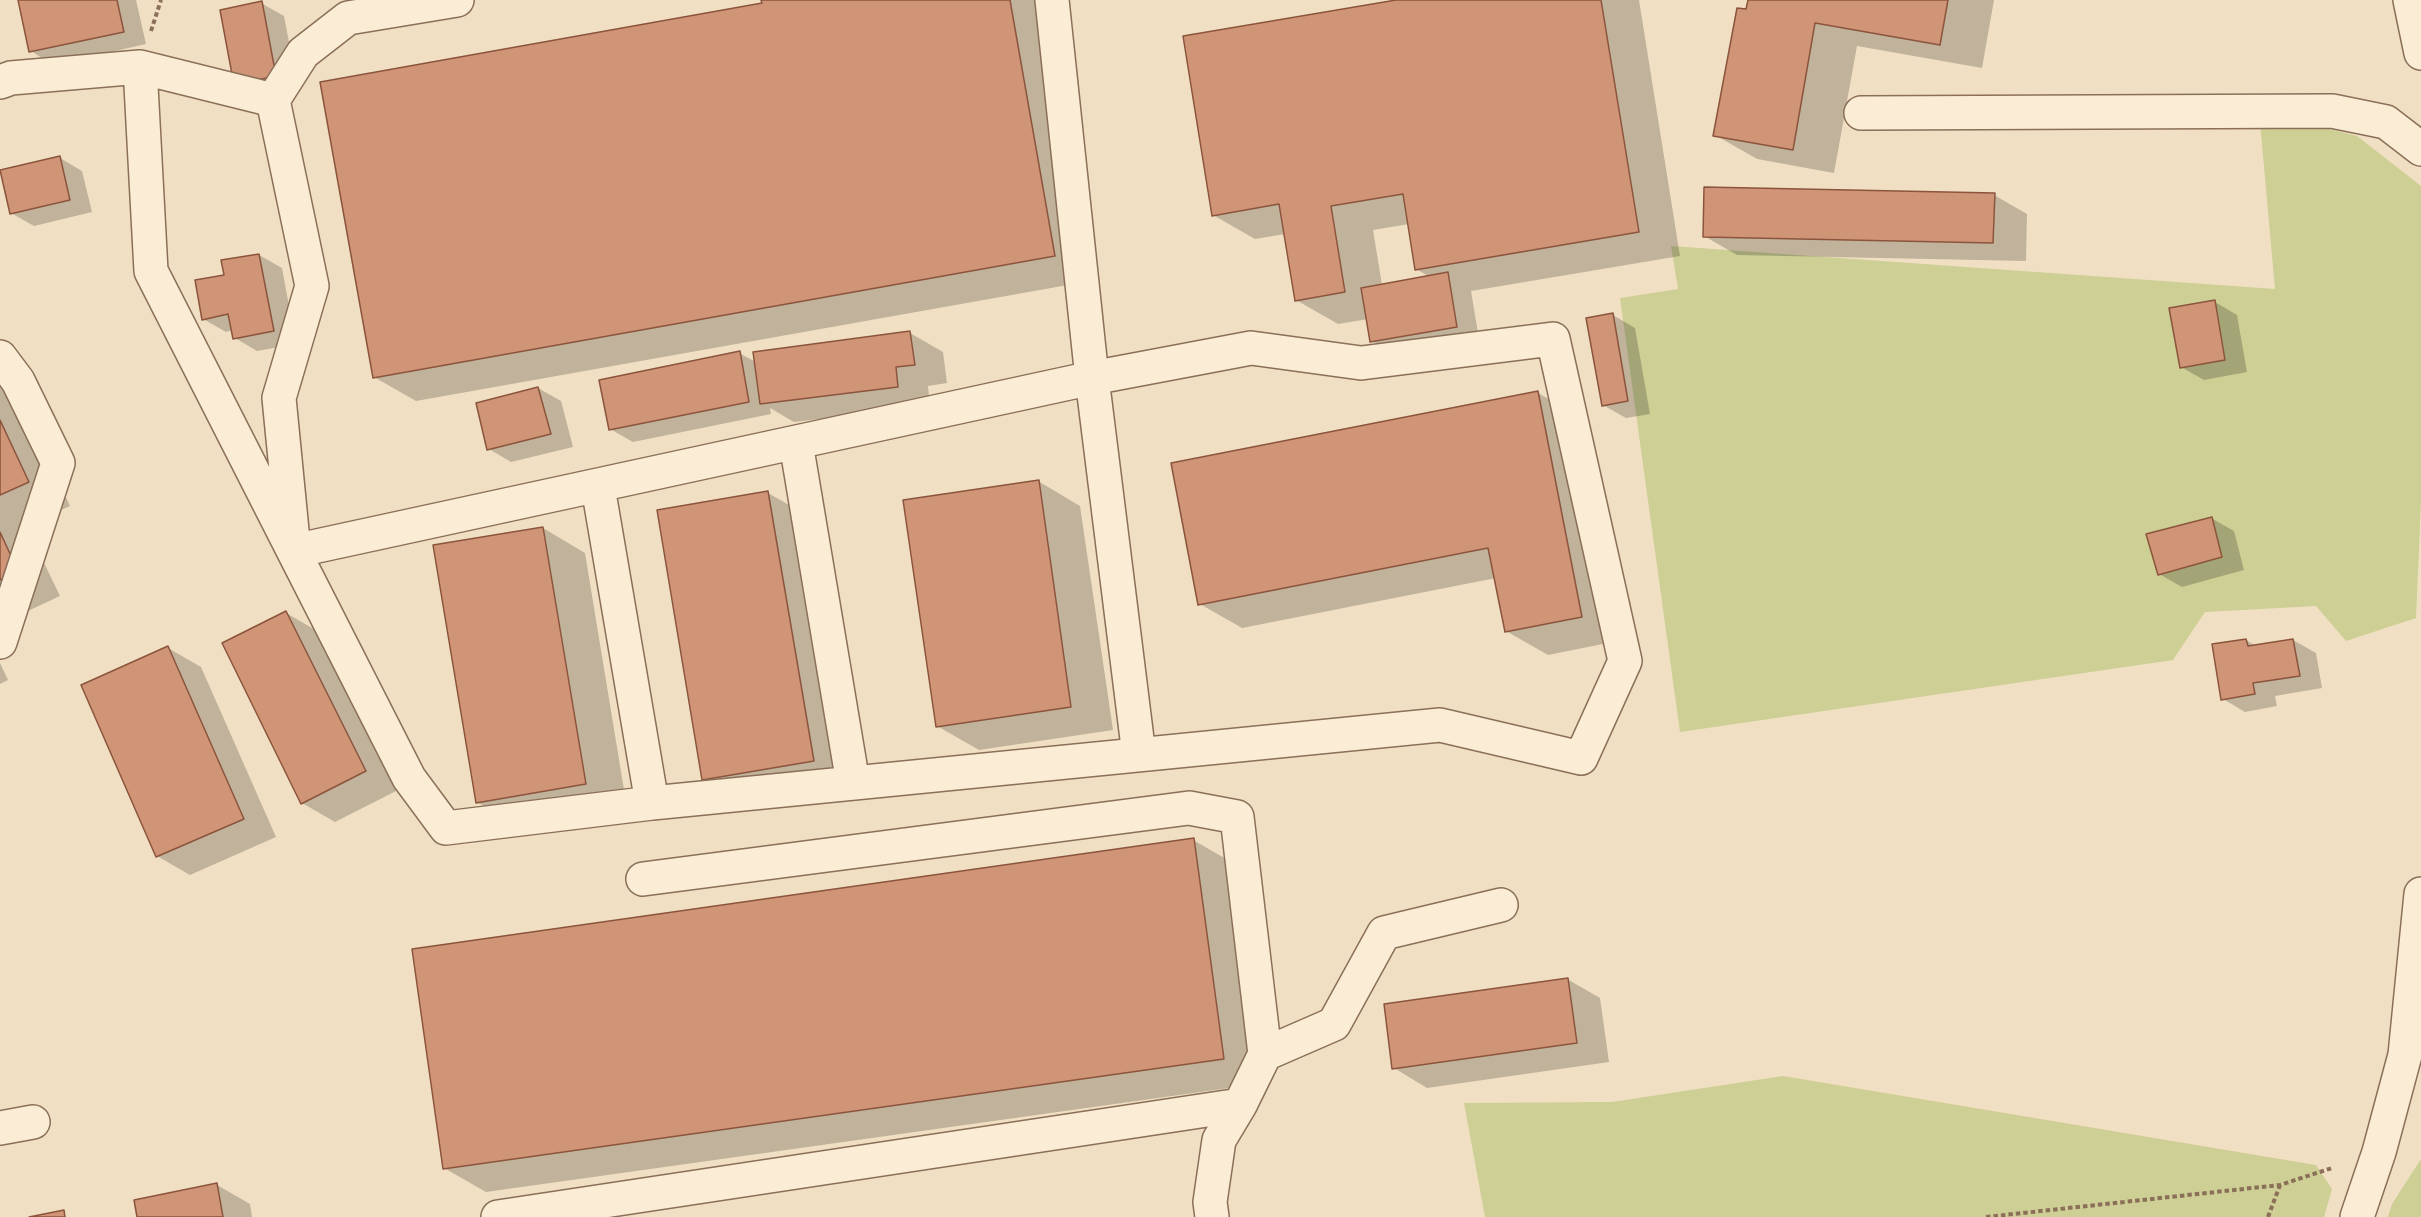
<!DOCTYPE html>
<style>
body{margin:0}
canvas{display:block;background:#f0dfc2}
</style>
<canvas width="2421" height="1217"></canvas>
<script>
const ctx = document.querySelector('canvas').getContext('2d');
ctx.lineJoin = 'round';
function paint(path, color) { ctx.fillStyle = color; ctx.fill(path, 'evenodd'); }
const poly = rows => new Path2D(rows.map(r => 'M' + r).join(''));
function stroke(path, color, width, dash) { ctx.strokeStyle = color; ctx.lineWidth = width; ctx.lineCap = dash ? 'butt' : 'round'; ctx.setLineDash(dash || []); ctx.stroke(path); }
const green = poly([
 [2259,111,2357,136,2421,186,2421,502,2416,618,2346,641,2316,606,2205,612,2173,660,1680,732,1620,298,1678,289,1671,246,2275,289],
 [1783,1076,2316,1165,2332,1189,2324,1217,1485,1217,1464,1103,1612,1102],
 [2421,1159,2421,1217,2388,1217,2392,1204]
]);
const shadow = poly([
 [19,0,136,0,146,44,53,65,31,51],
 [763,0,1047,0,1096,280,416,401,374,377,763,4],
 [1405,0,1639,0,1680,256,1471,291,1479,339,1394,355,1372,341,1368,319,1338,324,1296,300,1285,234,1255,239,1213,215],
 [1409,224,1416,269,1430,277,1382,285,1373,230],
 [1750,0,1994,0,1982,68,1857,46,1834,173,1757,159,1715,135],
 [261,3,284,16,298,89,258,97],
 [60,158,82,171,92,212,34,226,11,213],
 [1994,195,2027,214,2026,261,1737,255,1704,236],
 [259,255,282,268,296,344,257,351,235,338,233,330,226,332,203,319,225,276],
 [2215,302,2237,315,2247,372,2204,380,2181,367],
 [1613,315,1635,328,1650,414,1626,418,1603,405],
 [910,333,943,352,947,383,928,386,930,406,794,422,770,408,771,414,633,442,610,429,739,353,756,362],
 [0,365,6,369,70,506,31,524,35,544,60,596,0,624],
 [538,388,561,401,573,447,511,462,489,449],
 [1538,393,1580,417,1623,640,1548,655,1506,631,1496,578,1242,628,1200,604],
 [1038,481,1080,506,1113,730,979,750,937,726],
 [768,493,810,517,855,785,745,804,703,779],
 [2211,518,2234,531,2244,570,2182,587,2159,574],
 [543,528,585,553,627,808,519,826,477,802],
 [286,613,319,632,398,790,335,822,302,803],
 [2246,640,2256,646,2293,640,2316,653,2322,688,2275,696,2277,706,2245,712,2223,699],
 [168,648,201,667,276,837,190,875,157,856],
 [0,663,8,680,0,684],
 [1193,840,1235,864,1265,1083,486,1192,444,1168],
 [1567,979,1600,998,1609,1062,1427,1088,1394,1068],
 [217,1185,250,1204,252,1217,139,1217]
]);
const building = poly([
 [18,0,117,0,124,32,29,52,18,0],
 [761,0,1010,0,1055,256,373,378,320,82,762,3,761,0],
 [1396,0,1601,0,1639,232,1415,270,1403,194,1331,206,1345,292,1295,301,1279,204,1212,216,1183,36,1396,0],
 [1748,0,1948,0,1940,45,1815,23,1793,150,1713,136,1737,8,1746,9,1748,0],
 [262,1,276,76,234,85,220,10,262,1],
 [60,156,70,200,10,214,0,170,60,156],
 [1704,187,1995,193,1993,243,1703,237,1704,187],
 [259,254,274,331,233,339,228,314,202,320,195,280,224,275,221,260,259,254],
 [1448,272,1457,327,1370,342,1361,288,1448,272],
 [2215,300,2225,360,2180,368,2169,308,2215,300],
 [1613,313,1628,401,1602,406,1586,318,1613,313],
 [910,331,915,365,896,367,898,387,760,404,753,352,910,331],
 [740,351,749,402,609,430,599,380,740,351],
 [538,387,551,434,487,450,476,403,538,387],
 [1538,391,1582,617,1505,632,1488,548,1198,605,1171,463,1538,391],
 [0,420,29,482,0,495,0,420],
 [1039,480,1071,707,936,727,903,500,1039,480],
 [768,491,814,761,702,780,657,510,768,491],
 [2212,517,2222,557,2158,575,2146,534,2212,517],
 [543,527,586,784,476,803,433,545,543,527],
 [0,532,18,571,0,580,0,532],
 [286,611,366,771,301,804,222,643,286,611],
 [2246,639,2248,646,2293,639,2300,676,2253,683,2255,694,2221,700,2212,644,2246,639],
 [168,646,244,819,156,857,81,685,168,646],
 [1194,838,1224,1059,443,1169,412,949,1194,838],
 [1568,978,1577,1043,1392,1069,1384,1004,1568,978],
 [217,1183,223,1217,137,1217,134,1200,217,1183],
 [64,1210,65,1217,29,1217,64,1210]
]);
const path = poly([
 [151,31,161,0],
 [1986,1217,2280,1185,2332,1168],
 [2268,1217,2280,1185]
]);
const minor = poly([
 [1052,0,1092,378,1139,755],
 [2410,0,2421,53],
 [140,67,151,271,409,778,446,828,652,803],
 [0,82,11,78,140,67,273,100,312,286,279,398,294,551,1092,378,1251,348,1361,363,1553,339,1625,661,1581,758,1440,725,652,803,598,487],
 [273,100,303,53,348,18,457,0],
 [1861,113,2332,111,2386,122,2421,149],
 [0,357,18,381,58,463,0,642],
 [796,443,853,783],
 [1265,1054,1334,1024,1384,933,1501,905],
 [0,1128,33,1122],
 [498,1217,1240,1105,1265,1054,1237,817,1189,808,643,879],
 [1212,1217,1210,1202,1219,1140,1240,1105],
 [2357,1217,2379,1152,2405,1055,2421,894]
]);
paint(green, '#cdcf95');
paint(shadow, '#0003');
paint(building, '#d09476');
stroke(building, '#8b553d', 1.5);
stroke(minor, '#8b6f58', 36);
stroke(path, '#8b6f58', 4, [4.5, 3]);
stroke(minor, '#faecd5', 33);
</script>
